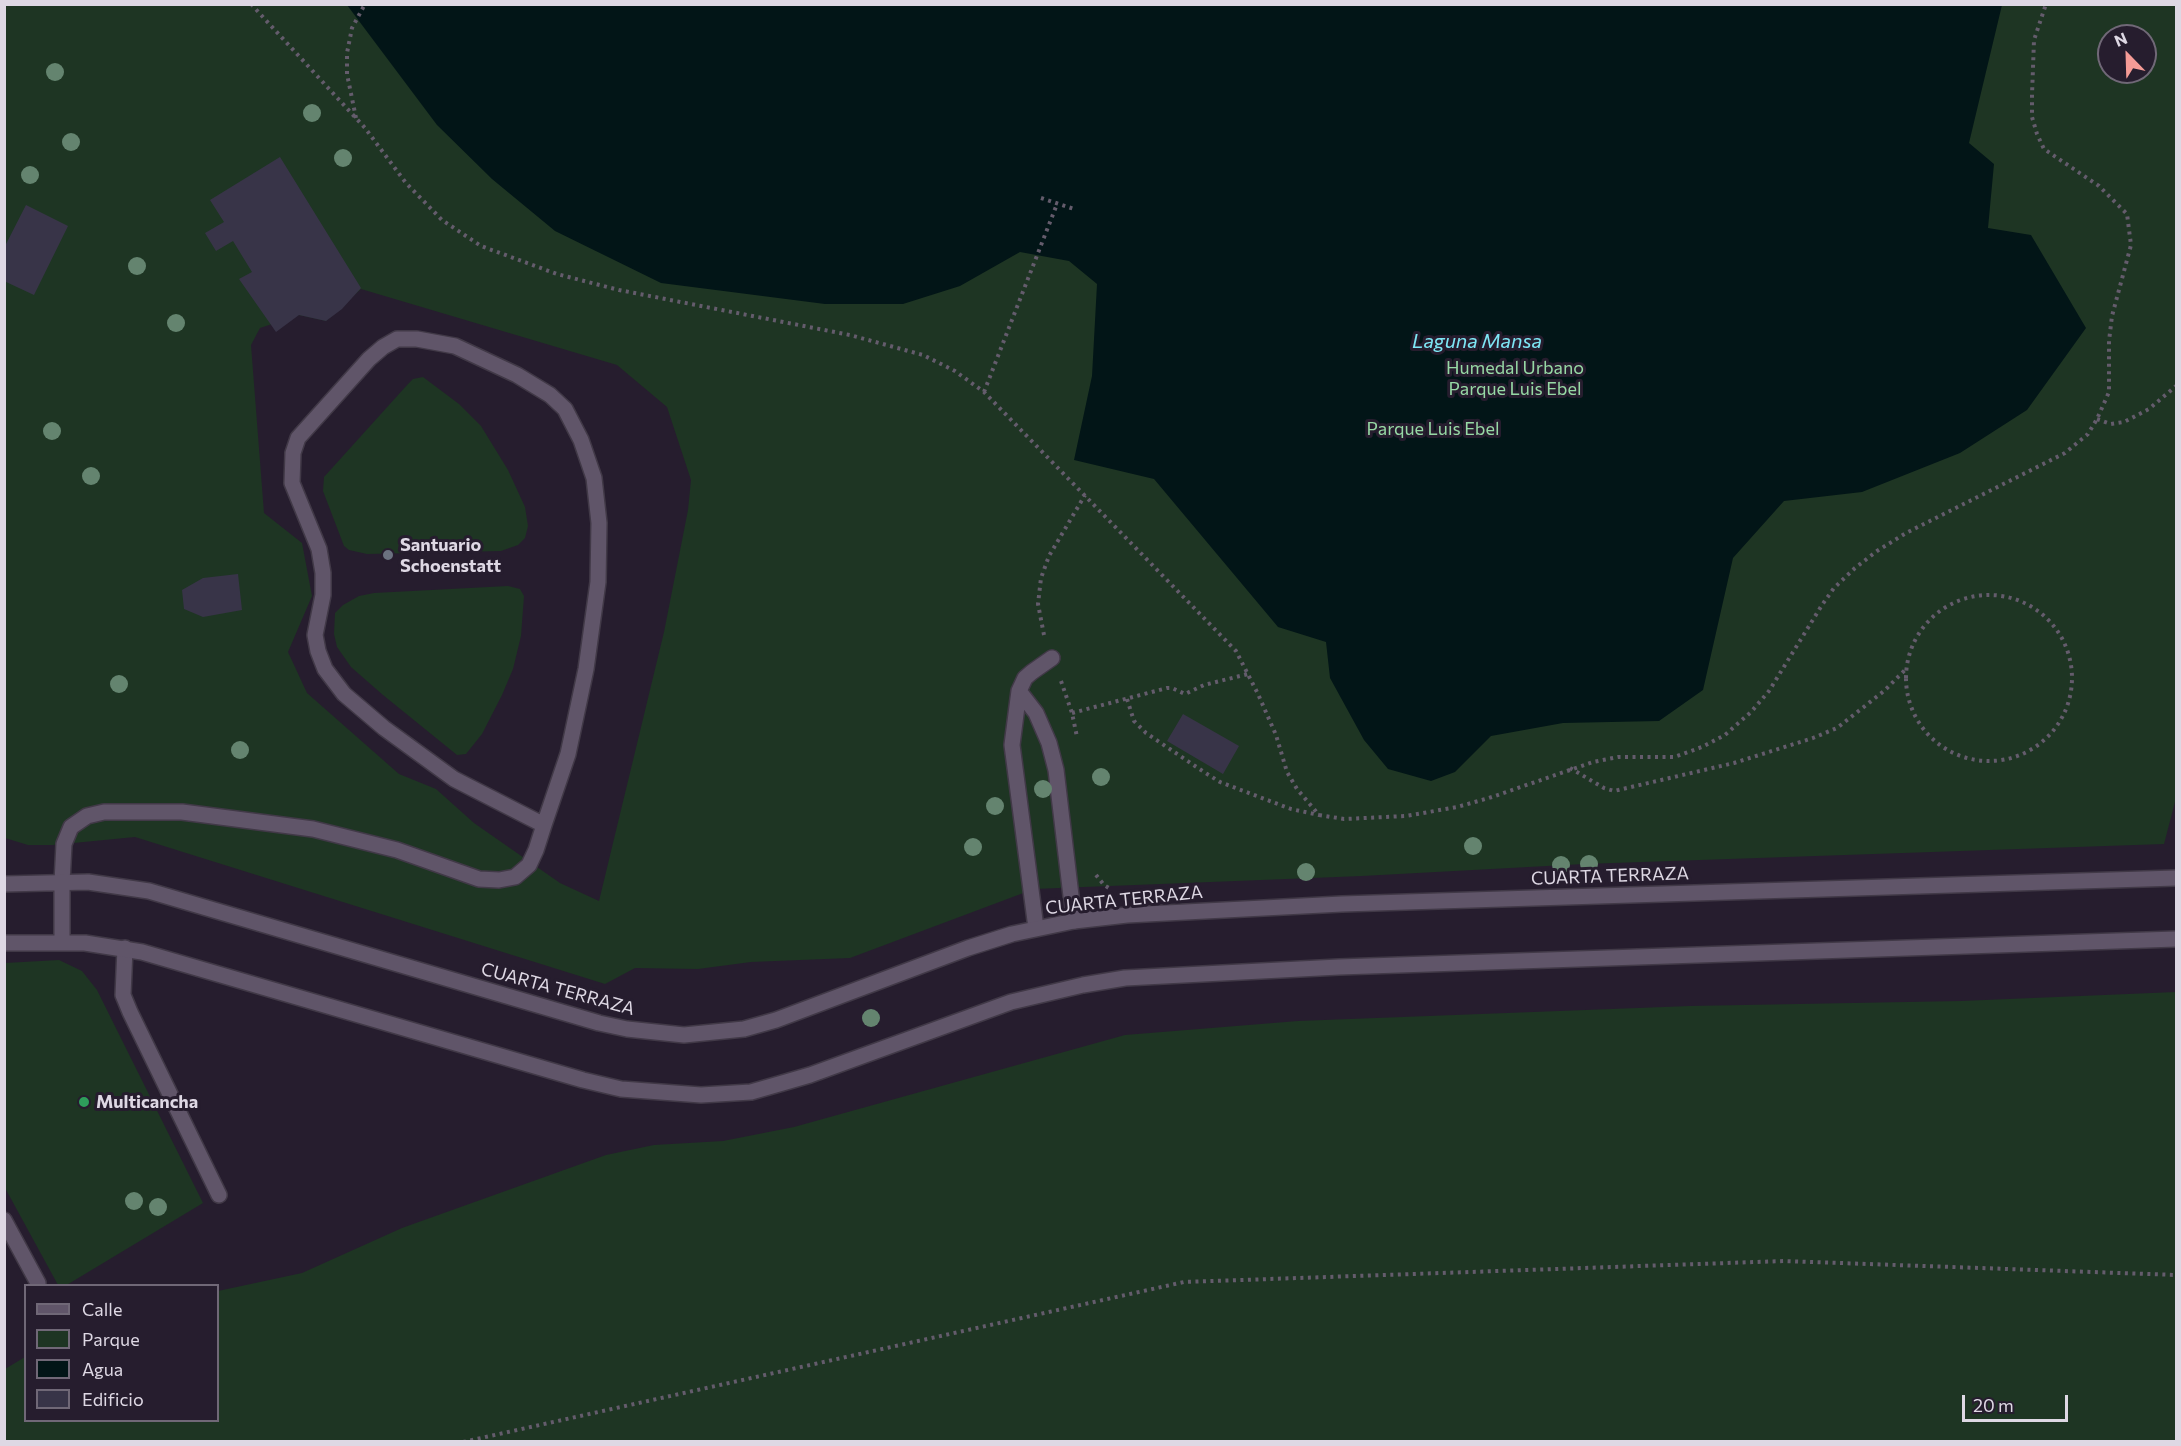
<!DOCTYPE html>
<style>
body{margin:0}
#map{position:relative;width:2181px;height:1446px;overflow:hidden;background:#261d2e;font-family:Commissioner,sans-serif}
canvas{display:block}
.frame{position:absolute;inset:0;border:6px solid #ded8e4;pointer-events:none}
.legend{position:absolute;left:24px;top:1284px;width:195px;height:138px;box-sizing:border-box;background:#261d2e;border:2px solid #706877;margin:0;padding:8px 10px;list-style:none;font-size:18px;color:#ded8e4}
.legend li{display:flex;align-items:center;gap:12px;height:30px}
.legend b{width:30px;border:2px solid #706877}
.north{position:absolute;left:2097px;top:24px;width:60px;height:60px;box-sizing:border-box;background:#261d2e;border:2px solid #706877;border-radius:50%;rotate:337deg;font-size:16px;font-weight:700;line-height:24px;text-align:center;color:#ded8e4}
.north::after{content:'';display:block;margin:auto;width:21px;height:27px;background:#f59b96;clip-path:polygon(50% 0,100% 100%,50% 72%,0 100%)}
.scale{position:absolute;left:1962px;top:1395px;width:106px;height:27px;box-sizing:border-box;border:3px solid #ded8e4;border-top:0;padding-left:8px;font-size:18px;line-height:21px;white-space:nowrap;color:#ded8e4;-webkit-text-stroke:4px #261d2e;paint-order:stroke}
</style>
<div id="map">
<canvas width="2181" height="1446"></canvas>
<div class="frame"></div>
<ul class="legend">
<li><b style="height:8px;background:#605569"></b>Calle</li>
<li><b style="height:16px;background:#1e3523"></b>Parque</li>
<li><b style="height:16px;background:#021517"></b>Agua</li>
<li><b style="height:16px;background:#383448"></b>Edificio</li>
</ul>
<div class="north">N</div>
<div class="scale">20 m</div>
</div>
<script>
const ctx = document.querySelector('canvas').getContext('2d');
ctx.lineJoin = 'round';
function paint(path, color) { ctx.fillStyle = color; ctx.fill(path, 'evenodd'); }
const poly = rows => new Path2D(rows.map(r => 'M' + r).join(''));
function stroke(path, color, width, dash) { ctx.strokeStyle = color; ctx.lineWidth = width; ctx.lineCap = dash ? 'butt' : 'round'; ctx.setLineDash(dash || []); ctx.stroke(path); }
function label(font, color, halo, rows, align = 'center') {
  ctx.font = font + ' Commissioner,sans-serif'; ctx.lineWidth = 6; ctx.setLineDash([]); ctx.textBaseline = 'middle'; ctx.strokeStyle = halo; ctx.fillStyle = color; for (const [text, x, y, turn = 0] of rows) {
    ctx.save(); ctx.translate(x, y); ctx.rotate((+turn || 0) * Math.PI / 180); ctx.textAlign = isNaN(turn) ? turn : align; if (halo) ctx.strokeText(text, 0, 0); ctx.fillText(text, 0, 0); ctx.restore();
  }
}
const green = poly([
 [4,5,2176,5,2176,798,2164,844,1584,864,1362,876,1034,889,850,958,751,962,698,969,635,968,605,984,135,837,53,845,28,845,5,838],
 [2109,36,2145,36,2145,72,2109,72],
 [361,289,617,365,667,407,691,480,688,510,664,632,599,901,560,883,474,823,436,789,399,774,307,693,288,652,312,596,302,543,264,513,251,345,260,328,299,315,326,321],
 [423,377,459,404,481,426,508,470,525,507,528,526,525,538,518,545,501,551,367,554,349,550,344,546,323,491,324,477,408,384,413,379],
 [508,586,520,589,524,596,521,636,513,669,502,695,482,734,466,754,457,755,383,695,351,667,337,647,334,634,335,613,343,605,359,596,374,593],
 [59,960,82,971,97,990,203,1203,65,1286,58,1285,4,1186,5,963],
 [2176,992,2176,1441,5,1441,5,1369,25,1357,26,1420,218,1420,218,1291,302,1273,402,1228,606,1155,654,1145,723,1141,794,1127,1125,1035,1298,1021,1690,1006,1961,1001]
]);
const water = poly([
 [347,5,2002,5,1969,143,1994,164,1988,228,2031,235,2086,328,2027,410,1960,453,1862,492,1784,501,1733,558,1703,690,1659,721,1563,723,1491,736,1455,772,1431,781,1388,769,1364,740,1330,678,1326,642,1278,627,1154,479,1074,460,1092,376,1097,284,1069,261,1020,252,960,286,903,304,825,304,661,283,555,231,492,179,437,125]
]);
const building = poly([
 [280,157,361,288,342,309,326,321,299,315,276,332,239,279,252,272,233,241,216,251,205,233,224,222,210,200],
 [26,205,68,226,34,295,4,281,4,248],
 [238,574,242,610,203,617,184,609,182,590,203,578],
 [1183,714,1239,746,1223,774,1167,741]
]);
const path = poly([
 [251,4,365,128,406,183,442,220,481,246,557,274,619,290,850,335,923,355,955,371,984,392,1236,651,1258,694,1276,735,1287,772,1297,789,1319,815,1344,819,1406,816,1457,807,1489,798,1593,762,1618,757,1674,757,1702,747,1725,735,1751,712,1769,691,1822,605,1834,588,1855,568,1877,551,1906,533,2065,453,2088,434,2097,419,2109,392,2109,341,2112,316,2131,245,2127,214,2099,186,2044,149,2037,134,2032,117,2032,95,2034,40,2046,4],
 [356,118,347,74,347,53,352,28,365,4],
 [1041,198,1074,209],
 [984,392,1057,204],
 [2097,419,2111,424,2124,422,2149,409,2176,386],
 '1906 678a83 83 0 1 1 166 0a83 83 0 1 1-166 0Z',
 [1044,635,1038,604,1041,578,1049,556,1085,495],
 [1061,681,1072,713,1077,737],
 [1127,699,1134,721,1146,733,1204,772,1220,782,1291,809,1319,815],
 [1072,713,1167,688,1172,688,1185,694,1204,685,1248,674],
 [1570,768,1604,788,1614,791,1734,763,1813,738,1837,728,1884,691,1906,669],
 [1096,875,1104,885,1112,890],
 [463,1442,1184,1282,1784,1261,2176,1275]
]);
const service = poly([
 [1019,691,1036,713,1049,743,1056,770,1074,921],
 [62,882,64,844,71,827,87,816,104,812,182,812,313,829,397,850,479,879,499,880,515,877,529,865,536,850,544,825,568,754,586,669,598,582,599,523,594,478,581,440,565,409,550,395,517,375,455,346,417,339,397,339,383,347,369,359,298,438,293,453,292,483,319,549,323,573,323,595,315,635,318,651,325,669,344,694,384,728,454,779,544,825],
 [1036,928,1012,745,1019,691,1025,678,1032,672,1052,658]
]);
const minor = poly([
 [125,948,123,995,130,1012,219,1195],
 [4,1220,38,1283]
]);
const tertiary = poly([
 [4,884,88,882,149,891,599,1023,627,1029,684,1035,744,1029,776,1020,968,948,1012,934,1074,921,1127,915,1342,904,2176,878],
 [62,942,62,882],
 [4,943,85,943,142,952,583,1080,621,1089,701,1095,751,1092,779,1084,810,1075,1011,1002,1083,985,1125,978,1339,967,2176,939]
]);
const trees = [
 [55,72],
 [312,113],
 [71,142],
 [343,158],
 [30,175],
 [137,266],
 [176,323],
 [52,431],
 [91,476],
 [119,684],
 [240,750],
 [1101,777],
 [1043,789],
 [995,806],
 [1473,846],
 [973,847],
 [1589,864],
 [1561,865],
 [1306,872],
 [871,1018],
 [134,1201],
 [158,1207]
];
const markers = [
 [388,555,6,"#6b7280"],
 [84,1102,6,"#2e9e5b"]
];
const parkNames = [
 ["Humedal Urbano",1515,368],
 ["Parque Luis Ebel",1515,389],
 ["Parque Luis Ebel",1433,429]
];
const poiNames = [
 ["Santuario",400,545],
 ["Schoenstatt",400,566],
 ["Multicancha",96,1102]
];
const streetNames = [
 ["CUARTA TERRAZA",1610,876,-2],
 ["CUARTA TERRAZA",1124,900,-6],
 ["CUARTA TERRAZA",558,989,15]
];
const waterNames = [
 ["Laguna Mansa",1477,341]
];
paint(green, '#1e3523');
paint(water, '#021517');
paint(building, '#383448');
stroke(service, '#413947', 18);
stroke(minor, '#413947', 18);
stroke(tertiary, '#413947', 18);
stroke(path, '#645c6c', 4, [3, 4.5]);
stroke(service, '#605569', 15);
stroke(minor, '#605569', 15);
stroke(tertiary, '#605569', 15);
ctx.fillStyle = '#64846f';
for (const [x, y] of trees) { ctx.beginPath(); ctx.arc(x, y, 9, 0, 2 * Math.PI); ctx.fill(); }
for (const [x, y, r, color] of markers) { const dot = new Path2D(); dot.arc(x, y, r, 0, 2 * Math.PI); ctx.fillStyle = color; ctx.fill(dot); stroke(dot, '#261d2e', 2); }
label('18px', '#97d9a5', '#261d2e', parkNames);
label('bold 18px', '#ded8e4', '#261d2e', poiNames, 'left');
label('18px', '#ded8e4', '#261d2e', streetNames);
label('italic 20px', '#7ee7f5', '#261d2e', waterNames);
</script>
